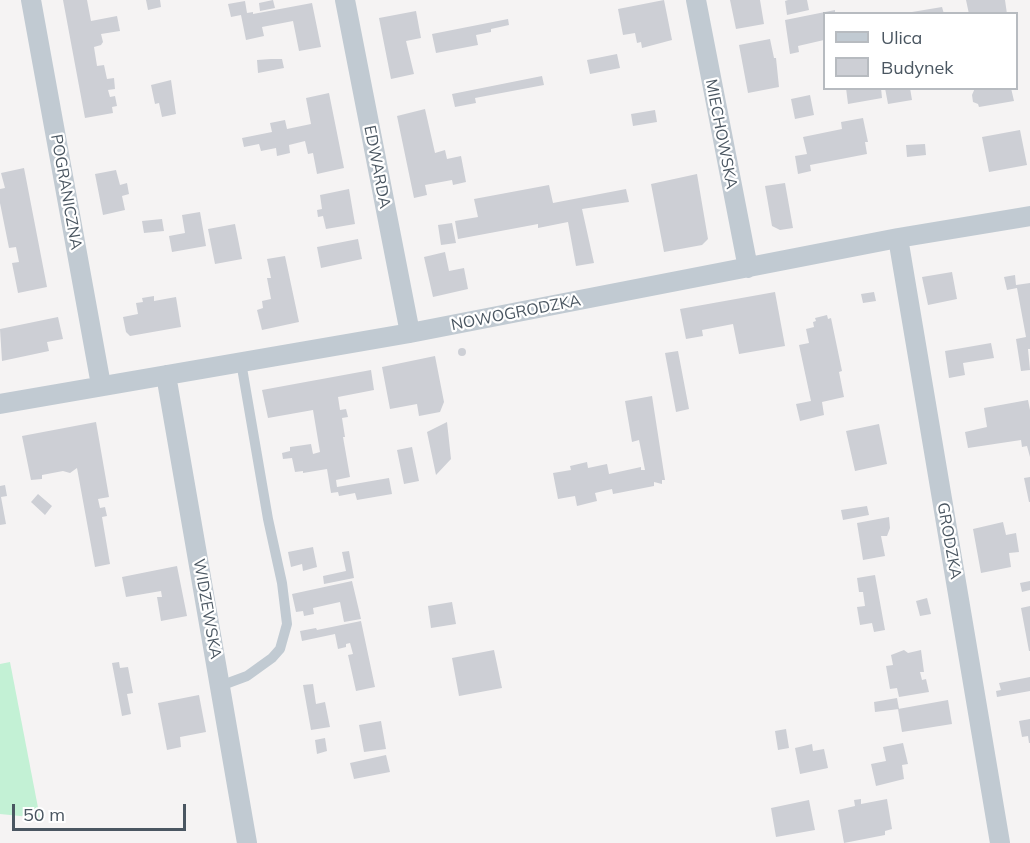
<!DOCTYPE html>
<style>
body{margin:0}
#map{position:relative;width:1030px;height:843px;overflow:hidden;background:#f5f3f3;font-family:Mulish,sans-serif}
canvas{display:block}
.legend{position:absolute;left:823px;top:12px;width:195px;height:78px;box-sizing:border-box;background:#fff;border:2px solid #b7bbc0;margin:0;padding:8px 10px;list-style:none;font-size:18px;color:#4a5661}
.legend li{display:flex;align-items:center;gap:12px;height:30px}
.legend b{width:30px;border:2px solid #b7bbc0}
.scale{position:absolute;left:12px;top:804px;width:174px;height:27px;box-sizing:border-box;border:3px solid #4a5661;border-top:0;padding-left:8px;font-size:18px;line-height:21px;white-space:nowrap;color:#4a5661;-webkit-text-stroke:4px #fff;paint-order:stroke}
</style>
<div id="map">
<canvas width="1030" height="843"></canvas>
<ul class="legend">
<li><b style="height:8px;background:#c1cad2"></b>Ulica</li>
<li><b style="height:16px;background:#cdcfd5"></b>Budynek</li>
</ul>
<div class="scale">50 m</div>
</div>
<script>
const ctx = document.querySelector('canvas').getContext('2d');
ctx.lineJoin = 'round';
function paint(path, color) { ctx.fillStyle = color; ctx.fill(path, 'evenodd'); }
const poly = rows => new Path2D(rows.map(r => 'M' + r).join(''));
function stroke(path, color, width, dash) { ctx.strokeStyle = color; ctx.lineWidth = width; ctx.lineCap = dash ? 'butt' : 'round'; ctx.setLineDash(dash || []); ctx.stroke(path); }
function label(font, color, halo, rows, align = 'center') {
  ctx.font = font + ' Mulish,sans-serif'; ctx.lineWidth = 4.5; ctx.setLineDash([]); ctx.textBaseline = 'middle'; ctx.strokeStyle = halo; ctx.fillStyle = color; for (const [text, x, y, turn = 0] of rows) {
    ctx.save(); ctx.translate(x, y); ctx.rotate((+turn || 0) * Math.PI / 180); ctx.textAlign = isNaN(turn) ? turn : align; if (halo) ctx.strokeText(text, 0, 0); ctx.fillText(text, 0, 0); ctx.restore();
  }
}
const green = poly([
 [10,662,40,818,0,814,0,664]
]);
const building = poly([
 [63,0,87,0,91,21,117,16,120,31,101,34,103,42,101,45,94,47,97,66,104,65,107,79,114,78,115,89,108,90,110,97,115,96,117,106,112,107,113,113,85,118],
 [146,0,160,0,161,7,148,10],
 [273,0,275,8,260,11,259,3],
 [664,0,672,40,642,48,641,42,637,43,635,33,623,35,618,9],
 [730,0,760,0,764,24,736,29],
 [788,0,807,0,809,10,787,15,785,1],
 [966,0,1005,0,1007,14,969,14],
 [245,1,247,13,253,12,253,14,312,3,321,47,299,51,293,21,262,27,264,36,246,40,241,15,231,17,228,4],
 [942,7,944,14,913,14,912,12],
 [835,10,835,14,824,14,824,40,798,46,799,52,790,54,785,20],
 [416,11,421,38,406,41,414,74,391,79,379,18],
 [508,19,509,25,491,29,491,32,476,35,478,45,436,53,432,34],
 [770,39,774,58,776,58,779,87,748,93,739,45],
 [617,54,620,68,590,74,587,60],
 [271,59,282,59,284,68,258,73,257,60],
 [542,76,544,85,475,98,476,103,455,107,452,94],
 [171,80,176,114,162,117,159,103,155,104,151,85],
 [846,88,881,88,882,98,848,104],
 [885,88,910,88,912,100,888,104],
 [975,88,1011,88,1014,101,979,107,978,104,973,102,972,95],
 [329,93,344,168,317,174,313,153,308,154,305,141,289,145,290,153,277,156,276,148,261,151,259,144,244,147,242,138,272,132,270,123,285,120,287,129,311,124,306,98],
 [810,95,814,115,795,119,791,99],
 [425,109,435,153,445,150,447,159,461,156,466,182,453,185,452,180,425,185,427,195,414,198,397,116],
 [655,110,657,122,633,126,631,114],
 [863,118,868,142,865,142,867,154,810,165,811,171,798,174,795,156,807,154,803,137,842,129,841,122],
 [1020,130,1027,165,989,172,982,137],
 [925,144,926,155,907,157,906,145],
 [24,168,47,287,18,293,12,263,19,262,16,247,9,248,0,203,0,189,5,188,1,173],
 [116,170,120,185,127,183,129,194,122,196,125,210,103,215,95,174],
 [697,174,708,239,702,245,664,252,651,184],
 [785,183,793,228,780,230,772,226,765,186],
 [549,185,553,203,626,189,629,202,582,209,594,263,576,266,568,222,538,228,538,224,458,239,455,221,478,217,474,199],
 [349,189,355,224,326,229,323,216,318,217,317,210,322,209,320,195],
 [200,212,206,246,172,252,169,236,185,233,182,215],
 [162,219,164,231,144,233,142,221],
 [452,223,456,243,441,245,438,225],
 [235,224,242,259,215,264,208,229],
 [358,239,362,259,321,268,317,247],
 [445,252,449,271,464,268,468,289,433,297,424,257],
 [285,256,299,322,262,330,257,310,263,308,262,301,271,299,267,278,271,278,267,259],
 [952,272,957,299,928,305,922,277],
 [1015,275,1016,285,1030,283,1030,349,1028,349,1030,370,1021,371,1016,339,1026,337,1017,288,1007,290,1004,277],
 [775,292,785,346,739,354,733,324,702,330,703,336,686,339,680,309],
 [874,292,876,301,863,303,861,294],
 [154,296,154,301,176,297,181,327,130,336,126,332,123,317,138,314,136,303,143,302,142,298],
 [827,315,828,319,831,318,842,371,839,372,844,397,822,402,824,415,800,421,796,404,811,401,799,345,809,343,806,329,814,327,813,322,816,321,815,318],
 [58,317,63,339,47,342,49,351,2,361,0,329],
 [991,343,994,358,963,363,965,375,949,378,945,351],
 '458 352a4 4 0 1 1 8 0a4 4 0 1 1-8 0Z',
 [678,351,689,409,676,412,665,353],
 [435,356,444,402,440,412,419,416,417,404,390,409,382,367],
 [371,370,374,390,338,397,340,410,346,409,348,417,342,418,345,437,343,437,350,477,336,480,337,487,389,478,392,494,357,500,355,493,339,496,338,492,331,493,327,469,303,473,303,471,295,472,292,458,283,459,282,453,290,451,290,447,311,444,313,454,320,452,313,410,268,418,262,390],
 [652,396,665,480,662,480,662,484,654,482,654,486,613,494,612,489,595,493,597,501,577,506,575,496,558,499,553,473,571,470,570,466,587,462,588,468,607,464,609,474,641,467,641,470,645,470,639,440,632,442,625,401],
 [1028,400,1030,410,1030,457,1027,446,1022,447,1021,440,968,448,965,432,987,427,984,408],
 [96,422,109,497,98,499,100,508,105,507,107,516,102,517,110,564,95,567,77,468,70,473,63,471,42,475,42,479,31,480,22,436],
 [447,422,451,459,436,475,427,432],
 [879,424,887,464,855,471,846,431],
 [412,447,419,481,404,484,397,450],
 [1030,477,1030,502,1029,502,1024,478],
 [5,485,7,496,1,497,6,524,0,525,0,486],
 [38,494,52,506,45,515,31,502],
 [867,506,869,515,843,520,841,510],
 [889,517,890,528,887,536,881,536,885,556,863,560,857,523],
 [1003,522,1006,535,1016,533,1019,552,1009,553,1011,567,981,573,973,529],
 [313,547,317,567,303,571,302,564,291,567,288,552],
 [349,551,354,578,324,584,323,576,346,571,342,552],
 [177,566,187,616,161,621,157,597,162,597,161,591,126,597,122,577],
 [875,575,885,630,874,632,872,623,860,625,857,607,865,606,863,592,859,592,857,578],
 [352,581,361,619,344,622,340,602,313,608,314,614,304,616,303,611,296,612,292,594],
 [1030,581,1030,590,1022,592,1020,583],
 [927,598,931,614,920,616,916,601],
 [452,602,456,624,431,628,428,606],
 [1030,606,1030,651,1029,651,1021,608],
 [361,621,375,687,356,691,348,655,353,654,350,643,346,644,346,647,338,649,335,634,302,641,300,631,316,628,317,630],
 [494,650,502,688,459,696,452,658],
 [904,650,908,653,921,650,924,672,920,672,922,680,926,679,929,692,899,697,897,688,890,689,886,666,893,665,891,655],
 [119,662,120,668,128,667,133,693,127,694,131,714,122,716,112,663],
 [1030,677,1030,691,997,697,996,691,1001,690,999,683],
 [313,684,316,704,325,702,330,727,311,730,303,685],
 [199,695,206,732,180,737,181,747,167,750,158,703],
 [897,698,899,709,875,712,874,702],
 [948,700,952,724,902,732,898,709],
 [1030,719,1030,743,1029,743,1028,736,1022,737,1019,721],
 [381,721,386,749,364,752,359,725],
 [786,729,789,748,778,750,775,731],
 [325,738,327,751,317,754,315,740],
 [903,743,908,764,902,765,904,779,876,786,871,764,886,761,883,747],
 [812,744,813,751,824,749,828,768,800,774,795,748],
 [386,755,390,772,354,779,350,763],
 [861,799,861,804,887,799,892,829,885,831,885,835,844,843,838,810,855,806,854,800],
 [809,800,815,830,776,837,771,808]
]);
const service = poly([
 [220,686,247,676,272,658,280,649,287,624,282,583,268,519,241,362]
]);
const minor = poly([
 [31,0,101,385],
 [345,0,410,333],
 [696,0,748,268],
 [898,238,1000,843],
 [166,375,247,843],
 [0,404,410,333,898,238,1030,216]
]);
const streetNames = [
 ["MIECHOWSKA",721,134,79],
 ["EDWARDA",377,167,79],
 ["POGRANICZNA",66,192,80],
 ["NOWOGRODZKA",516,313,-11],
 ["GRODZKA",949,541,80],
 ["WIDZEWSKA",207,609,80]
];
paint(green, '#c3f1d5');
paint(building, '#cdcfd5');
stroke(service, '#c1cad2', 10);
stroke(minor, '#c1cad2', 20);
label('16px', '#4a5661', '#fff', streetNames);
</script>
